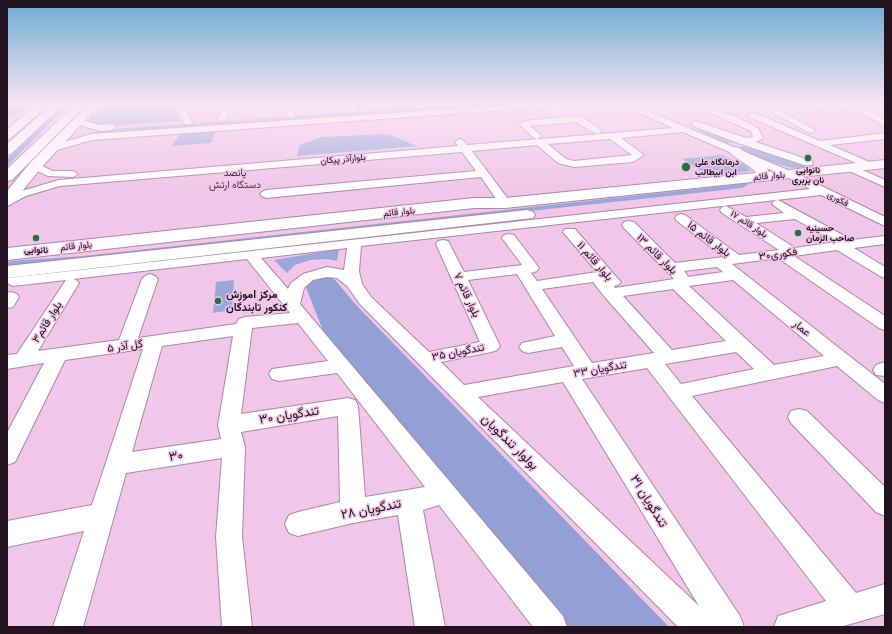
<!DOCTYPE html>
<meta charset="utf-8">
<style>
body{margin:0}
#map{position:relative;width:892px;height:634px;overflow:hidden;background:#f1c6e8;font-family:"Golos Text",sans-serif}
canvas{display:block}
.frame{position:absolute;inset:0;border:8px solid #22131f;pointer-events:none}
</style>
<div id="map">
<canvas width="892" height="634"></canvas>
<div class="frame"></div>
</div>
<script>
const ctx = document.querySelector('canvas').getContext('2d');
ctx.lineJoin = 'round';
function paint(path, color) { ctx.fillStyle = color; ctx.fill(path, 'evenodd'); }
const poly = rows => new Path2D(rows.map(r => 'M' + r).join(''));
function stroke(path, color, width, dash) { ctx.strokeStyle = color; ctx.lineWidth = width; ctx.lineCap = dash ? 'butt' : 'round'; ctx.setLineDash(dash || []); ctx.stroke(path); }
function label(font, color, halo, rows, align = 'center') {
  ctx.font = font + ' "Golos Text",Vazirmatn,sans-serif'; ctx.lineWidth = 3; ctx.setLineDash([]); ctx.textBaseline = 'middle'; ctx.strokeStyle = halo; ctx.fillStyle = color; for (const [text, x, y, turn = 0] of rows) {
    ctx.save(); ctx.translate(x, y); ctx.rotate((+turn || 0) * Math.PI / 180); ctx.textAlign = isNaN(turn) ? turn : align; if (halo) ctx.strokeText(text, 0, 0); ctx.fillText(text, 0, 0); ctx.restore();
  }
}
const green = poly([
 [7,103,31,103,12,117,7,117],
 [66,103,71,103,7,166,7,159],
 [116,103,172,103,180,121,104,126,88,122,91,115],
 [477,103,547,103,95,135,91,134,99,130],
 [216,130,211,143,172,146,180,133],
 [706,130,738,141,724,144,697,131],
 [388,134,417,146,297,156,300,145,322,137],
 [745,146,782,157,808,167,803,169,788,167,765,160,735,148],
 [722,155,745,165,751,171,707,175,682,159],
 [751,183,742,188,512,213,7,273,7,262,11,261,83,256],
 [339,249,337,261,326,259,310,260,295,265,287,273,274,260],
 [234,280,232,310,213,313,216,282]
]);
const forest = poly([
 [328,275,336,281,357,306,669,627,565,627,324,333,305,285,312,279]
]);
const minor = poly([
 [175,103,183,103,192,122,191,124,185,124,175,103],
 [224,103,232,103,226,119,222,122,218,119,224,103],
 [287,103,295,103,294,117,288,117,287,115,287,103],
 [349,103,357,103,359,110,358,112,352,112,349,103],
 [536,103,578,103,574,105,92,140,54,151,49,148,51,146,91,134,536,103],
 [617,103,629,103,795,173,885,217,885,226,821,195,361,246,359,271,362,284,371,297,429,352,480,342,436,244,438,241,443,240,448,241,464,272,522,265,502,238,504,235,509,234,514,235,539,268,537,271,531,273,537,281,597,272,563,232,565,229,575,229,618,279,621,282,618,285,614,286,615,288,674,279,624,228,622,225,624,222,629,221,634,222,675,263,724,257,677,221,675,218,677,215,681,214,685,215,739,255,779,250,722,213,720,210,722,207,726,206,746,217,784,213,772,204,774,201,778,200,852,240,885,236,885,244,854,248,885,267,885,278,880,276,837,250,794,256,885,316,885,330,879,328,778,258,732,264,885,384,885,403,878,400,837,366,692,396,856,593,885,584,885,614,840,627,774,627,778,616,826,601,647,368,582,379,740,616,744,627,678,627,359,303,348,287,337,278,327,277,313,280,304,288,300,304,563,616,567,627,533,627,439,505,423,510,445,627,415,627,398,515,353,523,298,536,289,533,285,524,289,515,298,512,340,502,338,416,241,432,245,447,242,537,252,627,222,627,216,537,222,458,126,473,83,627,53,627,84,531,7,547,7,521,92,505,143,349,65,360,15,462,7,465,7,433,44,363,7,369,7,355,17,354,66,280,13,286,7,283,8,278,810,189,787,177,683,132,621,138,644,155,633,162,574,167,558,163,537,145,472,151,511,203,509,206,505,207,501,206,481,177,266,198,262,196,260,194,262,192,266,190,476,171,462,152,60,186,26,196,7,206,7,197,18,192,59,180,458,146,455,142,460,139,463,140,467,145,673,128,617,103],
 [610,139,632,155,574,161,566,159,548,144,610,139],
 [795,219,835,242,795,248,756,223,795,219],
 [347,248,344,270,327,267,303,274,291,283,288,289,261,258,347,248],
 [247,259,290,313,245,317,239,319,236,324,138,338,158,279,155,276,150,274,145,276,142,279,119,340,38,351,79,283,76,280,73,279,247,259],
 [717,267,723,272,687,277,688,276,684,271,717,267],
 [517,274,555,336,522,343,519,347,522,351,528,353,562,347,574,366,464,385,441,362,491,352,497,350,500,346,468,280,517,274],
 [733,280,824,356,774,365,689,286,733,280],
 [593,282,604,296,654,353,592,363,542,289,593,282],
 [673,289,726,341,672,350,623,296,673,289],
 [298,323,328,361,272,369,269,374,272,379,279,381,337,373,425,487,365,497,358,406,355,400,348,398,241,414,252,328,298,323],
 [233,336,218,425,221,439,132,452,162,346,233,336],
 [736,352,754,369,681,384,665,364,736,352],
 [563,382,699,606,478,397,563,382],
 [667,103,685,103,670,107,667,107,667,103],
 [688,103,700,103,736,117,758,128,763,138,756,142,812,161,813,163,812,165,804,165,741,144,693,126,692,124,693,122,696,121,746,138,753,137,751,131,688,103],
 [756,103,767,103,815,130,811,133,808,132,756,103],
 [796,103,863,103,867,108,885,120,885,127,861,112,859,108,799,106,796,106,796,103],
 [749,113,755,113,820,141,885,133,885,139,830,145,874,164,875,166,870,169,749,117,748,115,749,113],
 [576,116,584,118,602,131,598,134,595,133,576,122,530,126,542,136,537,139,534,138,520,125,521,122,524,121,576,116],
 [78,119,100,125,112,124,116,127,112,130,100,131,75,124,74,122,78,119],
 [35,163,53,171,73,171,78,174,73,177,48,176,31,168,30,166,31,164,35,163],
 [851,165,885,180,885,187,847,170,846,168,851,165],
 [11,292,17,294,19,297,13,307,7,308,7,293,11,292],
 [885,362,885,376,876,375,873,370,876,365,885,362],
 [799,409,807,411,885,487,885,516,876,512,791,423,788,417,791,411,799,409]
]);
const major = poly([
 [38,103,50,103,11,138,7,139,7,129,38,103],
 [90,103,101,103,40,169,12,204,7,206,7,191,30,163,90,103],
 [735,147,739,148,765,165,769,172,885,160,885,168,505,208,474,208,7,260,7,248,474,198,505,198,756,173,754,170,731,154,729,151,731,148,735,147],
 [527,210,533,212,535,215,533,218,7,278,7,266,527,210]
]);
const highway = poly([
 [54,103,65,103,11,154,7,155,7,144,54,103],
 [77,103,88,103,12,180,7,181,7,169,77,103]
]);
const markers = [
 [808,158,4,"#217243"],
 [686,167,5,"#217243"],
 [798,233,4,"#217243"],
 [36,238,4,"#217243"],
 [218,301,4,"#217243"]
];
const farStreetnames = [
 ["بلوارآذر پیکان",343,159,-5],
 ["بلوار قائم",769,176,-5],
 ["فکوری",838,199,27],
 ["بلوار قائم",399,212,-6],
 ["بلوار قائم ۱۷",749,224,33],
 ["بلوار قائم",76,246,-6]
];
const farPoinames = [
 ["درمانگاه علی",695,162],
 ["ابن ابیطالب",695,172],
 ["نانوایی",808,170,"center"],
 ["نان بربری",808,180,"center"],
 ["حسینیه",806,228],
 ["صاحب الزمان",806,238],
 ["نانوایی",36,250,"center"]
];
const farNeighbourhoodnames = [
 ["پانصد",235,173],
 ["دستگاه ارتش",235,185]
];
const streetNames = [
 ["بلوار قائم ۱۵",709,239,37],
 ["بلوار قائم ۱۳",657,254,45],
 ["فکوری۳۰",778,254,-8],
 ["بلوار قائم ۱۱",595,261,49],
 ["بلوار قائم ۷",467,295,65],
 ["بلوار قائم۳",47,322,-58],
 ["عمار",802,328,39],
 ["گل آذر ۵",125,346,-8],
 ["۳۵ تندگویان",458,352,-11],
 ["۳۳ تندگویان",600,369,-10]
];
const poiNames = [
 ["مرکز اموزش",226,295],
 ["کنکور تابندگان",226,308]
];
const nearStreetnames = [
 ["۳۰ تندگویان",289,415,-9],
 ["بولوار تندگویان",510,442,44],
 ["۳۰",176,456,-8],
 ["۳۱ تندگویان",649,501,58],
 ["۲۸ تندگویان",371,509,-11]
];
paint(green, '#9aa7da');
paint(forest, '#92a0d6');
stroke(minor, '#ae86a6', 2);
stroke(major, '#ae86a6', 2);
stroke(highway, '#ae86a6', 2);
paint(minor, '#fff');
paint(major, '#fff');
paint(highway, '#fff');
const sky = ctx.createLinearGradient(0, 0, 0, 192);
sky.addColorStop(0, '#6babd1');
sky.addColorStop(0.54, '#f9e5f5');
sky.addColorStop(1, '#f9e5f500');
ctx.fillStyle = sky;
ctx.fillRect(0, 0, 892, 192);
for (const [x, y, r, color] of markers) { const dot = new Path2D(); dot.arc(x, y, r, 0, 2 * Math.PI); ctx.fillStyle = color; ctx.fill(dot); stroke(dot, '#f1c6e8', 1.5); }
label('9px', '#22131f', '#f1c6e8', farStreetnames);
label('bold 9px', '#22131f', '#f1c6e8', farPoinames, 'left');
label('10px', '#502e4a', '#f1c6e8', farNeighbourhoodnames);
label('11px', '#22131f', '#f1c6e8', streetNames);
label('bold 11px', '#22131f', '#f1c6e8', poiNames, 'left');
label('13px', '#22131f', '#f1c6e8', nearStreetnames);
</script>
